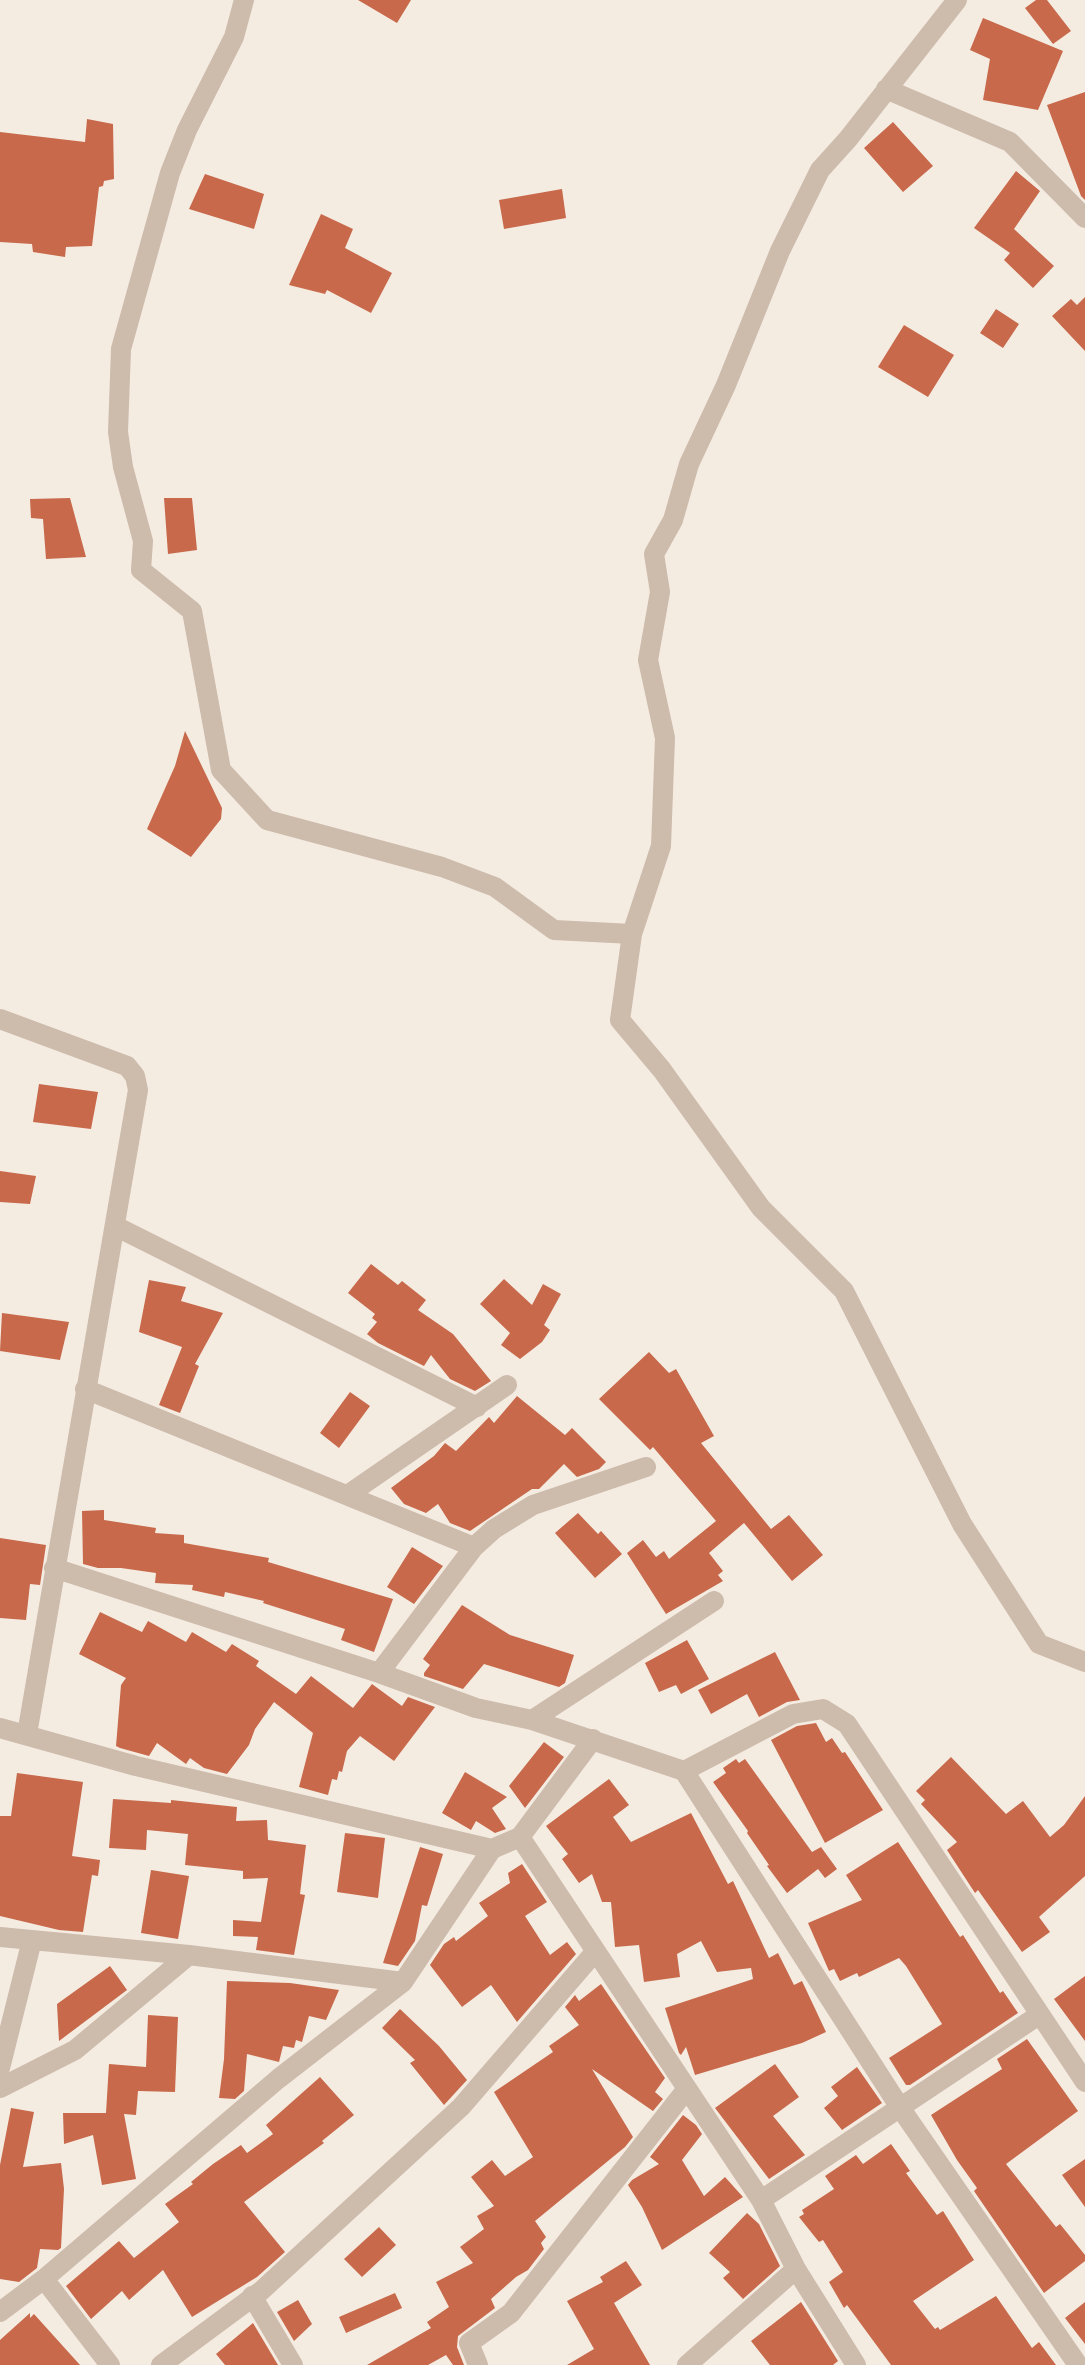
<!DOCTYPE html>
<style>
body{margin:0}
canvas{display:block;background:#f4ebe1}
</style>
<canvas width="1085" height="2365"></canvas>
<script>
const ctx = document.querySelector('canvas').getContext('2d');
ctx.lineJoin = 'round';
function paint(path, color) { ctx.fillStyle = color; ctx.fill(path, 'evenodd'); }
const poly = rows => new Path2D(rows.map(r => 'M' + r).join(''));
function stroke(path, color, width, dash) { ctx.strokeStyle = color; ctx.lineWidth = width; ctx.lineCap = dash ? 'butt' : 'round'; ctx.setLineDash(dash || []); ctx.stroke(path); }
const building = poly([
 [358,0,411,0,397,23],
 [1036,0,1047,0,1071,31,1053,44,1025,8],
 [983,18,1063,51,1038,110,983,100,990,59,970,50],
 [1085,92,1085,200,1081,196,1047,105],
 [87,119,113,124,114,179,104,181,103,186,99,187,92,246,66,247,65,257,33,252,32,244,0,242,0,132,85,142],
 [893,122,933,166,903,192,864,148],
 [1016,171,1040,191,1014,229,1054,266,1033,288,1004,260,1010,253,974,228],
 [205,174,264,194,254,229,189,209],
 [562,189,566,218,504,229,499,200],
 [321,214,353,229,345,248,392,273,371,313,327,290,325,294,289,285],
 [1085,297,1085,351,1052,316,1071,299,1077,305],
 [996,309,1019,324,1003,348,980,333],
 [904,325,954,355,928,397,878,367],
 [70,498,86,557,46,559,43,519,31,518,30,499],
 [164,498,192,498,197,550,168,554],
 [185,731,222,808,221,819,191,857,147,829,175,766],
 [39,1084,98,1092,91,1129,33,1122],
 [0,1171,36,1176,30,1204,0,1202],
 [371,1264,398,1285,402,1281,426,1300,418,1310,453,1334,491,1381,475,1391,450,1379,431,1355,424,1366,378,1343,367,1334,377,1322,372,1318,375,1314,348,1293],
 [504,1279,532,1305,543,1284,561,1294,544,1325,550,1330,542,1342,520,1359,501,1345,510,1333,480,1304],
 [149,1280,186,1287,181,1301,223,1313,195,1364,199,1366,180,1413,159,1405,182,1347,139,1332],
 [2,1313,69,1322,60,1360,0,1351],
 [649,1352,669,1373,676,1369,714,1436,701,1443,771,1529,789,1515,823,1555,792,1581,744,1523,709,1553,723,1571,718,1575,723,1581,666,1614,627,1553,643,1540,656,1557,664,1551,669,1559,716,1521,653,1447,650,1450,599,1399],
 [350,1392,370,1406,339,1448,320,1433],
 [517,1396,565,1435,572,1428,606,1462,599,1469,577,1477,564,1464,539,1489,532,1489,470,1531,450,1523,438,1504,426,1513,404,1504,391,1488,434,1456,445,1443,456,1451,489,1417,494,1423],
 [104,1510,104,1520,156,1528,155,1533,184,1535,184,1543,269,1558,268,1562,393,1599,374,1652,341,1640,345,1629,263,1603,264,1601,225,1592,224,1597,192,1590,193,1585,155,1583,156,1573,121,1568,98,1568,83,1564,82,1511],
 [578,1513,598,1534,601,1531,622,1554,595,1578,555,1533],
 [0,1538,46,1545,40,1585,30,1584,26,1620,0,1618],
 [412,1547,443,1566,414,1604,387,1587],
 [462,1605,510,1635,574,1655,565,1683,559,1687,484,1664,463,1689,424,1676,424,1673,430,1665,423,1659],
 [100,1612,142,1632,148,1621,186,1642,192,1632,226,1652,232,1644,259,1661,256,1666,296,1694,311,1676,353,1708,372,1684,402,1706,408,1697,435,1707,394,1761,360,1736,347,1751,342,1772,339,1771,337,1780,332,1779,328,1795,299,1787,313,1733,274,1702,255,1729,249,1745,227,1774,204,1768,190,1758,186,1764,157,1743,149,1756,120,1748,116,1746,121,1685,126,1678,79,1654],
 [687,1640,709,1679,681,1694,676,1685,659,1692,645,1663],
 [775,1652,800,1700,787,1702,759,1717,747,1694,711,1714,698,1690],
 [816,1723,826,1742,832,1738,842,1753,845,1752,883,1810,825,1843,771,1740,797,1726],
 [544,1742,564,1757,525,1808,509,1786],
 [951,1757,1006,1814,1023,1801,1050,1837,1064,1825,1085,1796,1085,1876,1039,1917,1050,1932,1022,1952,978,1890,975,1893,947,1850,957,1842,921,1804,925,1800,916,1791],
 [736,1759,739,1763,745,1759,812,1852,821,1847,837,1869,825,1878,818,1869,787,1893,767,1866,769,1865,747,1833,748,1831,713,1782,726,1773,723,1768],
 [465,1772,507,1797,492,1808,506,1829,495,1833,476,1821,471,1830,442,1813],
 [17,1773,83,1782,72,1856,100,1860,98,1876,92,1875,83,1932,59,1930,0,1916,0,1816,11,1816],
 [609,1779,629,1805,613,1817,631,1842,691,1813,728,1884,733,1881,769,1958,778,1953,794,1985,802,1981,826,2032,802,2043,695,2075,686,2047,681,2055,679,2053,665,2008,753,1979,751,1968,717,1972,701,1941,677,1954,680,1977,644,1982,639,1945,615,1947,611,1902,602,1902,592,1874,579,1883,562,1859,568,1854,546,1826],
 [113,1799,171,1803,171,1800,237,1807,236,1821,267,1820,268,1840,306,1845,300,1894,305,1895,294,1955,256,1950,258,1937,233,1936,233,1920,261,1922,268,1878,243,1879,243,1871,185,1865,188,1834,147,1830,146,1850,109,1848],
 [345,1833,385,1838,378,1898,337,1892],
 [898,1842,960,1937,963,1935,1000,1993,1003,1991,1018,2013,910,2085,906,2085,889,2058,942,2024,906,1966,899,1958,859,1977,857,1973,840,1981,834,1969,829,1971,808,1923,862,1900,846,1875],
 [420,1847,443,1854,427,1906,422,1905,415,1941,398,1966,383,1963],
 [522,1864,547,1902,525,1916,550,1955,567,1942,576,1954,517,2022,491,1985,462,2007,430,1965,444,1944,454,1937,456,1941,488,1916,479,1903,510,1883,508,1873],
 [151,1870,189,1876,178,1939,141,1933],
 [110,1966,127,1990,59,2041,57,2004],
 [1085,1976,1085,2041,1054,1999],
 [227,1981,290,1983,339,1990,326,2020,309,2016,302,2042,296,2040,294,2048,283,2046,279,2062,247,2054,244,2091,235,2099,219,2098,224,2059],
 [601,1984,665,2078,655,2092,663,2099,653,2111,592,2069,633,2137,625,2147,535,2221,546,2237,541,2243,544,2249,528,2270,516,2277,491,2299,495,2308,458,2336,457,2347,464,2365,453,2365,446,2355,428,2365,367,2365,431,2328,427,2322,449,2307,436,2282,473,2263,460,2247,484,2229,477,2216,494,2206,471,2177,492,2160,505,2176,533,2157,494,2092,553,2052,549,2046,579,2025,565,2007,575,1995,579,2001],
 [400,2009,439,2046,467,2080,444,2105,410,2063,415,2060,382,2028],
 [148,2015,178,2017,175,2092,138,2091,136,2115,124,2114,136,2179,102,2185,93,2135,64,2144,63,2113,106,2113,109,2064,146,2067],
 [1027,2039,1078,2111,1006,2164,1056,2227,1060,2224,1085,2255,1085,2261,1044,2293,974,2191,977,2188,957,2160,931,2115,1002,2069,997,2059],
 [775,2064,799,2097,773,2116,805,2155,769,2179,715,2108],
 [857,2067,882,2103,842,2130,824,2108,838,2096,831,2087],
 [320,2077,354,2115,322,2141,324,2143,244,2202,285,2252,257,2277,192,2317,163,2270,129,2300,122,2291,91,2319,66,2286,119,2241,134,2258,179,2222,165,2204,193,2184,191,2182,213,2164,241,2145,247,2153,273,2134,266,2125],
 [11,2108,34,2112,23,2167,61,2163,64,2189,61,2248,58,2250,40,2249,37,2268,19,2282,0,2279,0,2165],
 [683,2115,696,2125,702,2134,682,2160,704,2196,725,2177,743,2197,662,2250,642,2207,628,2185,632,2180,659,2164,650,2157],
 [891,2144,910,2171,906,2173,937,2215,943,2211,974,2260,913,2301,935,2329,938,2327,940,2330,996,2296,1032,2348,1039,2342,1056,2365,891,2365,847,2305,844,2308,829,2282,843,2272,823,2240,819,2242,799,2217,804,2214,802,2210,834,2189,825,2176,856,2155,863,2164],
 [1085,2159,1085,2207,1062,2175],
 [747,2213,759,2224,780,2266,743,2299,723,2278,730,2272,709,2253],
 [379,2227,396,2245,362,2277,344,2259],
 [626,2261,642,2285,614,2303,650,2365,567,2365,594,2349,567,2301,603,2282,600,2277],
 [395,2293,402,2308,346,2333,339,2317],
 [298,2300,312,2324,294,2341,277,2312],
 [801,2302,838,2361,833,2365,770,2365,751,2341],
 [1085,2302,1085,2344,1065,2318],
 [30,2313,30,2318,34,2314,80,2365,0,2365,0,2340],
 [253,2323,278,2365,225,2365,216,2354]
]);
const minor = poly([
 [244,0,234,37,187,130,170,173,121,349,118,432,123,467,143,541,141,570,192,611,221,770,267,820,442,867,495,887,554,930,632,934,661,846,665,738,648,660,660,592,654,554,673,520,689,464,726,385,780,251,820,170,848,139,957,0],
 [886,89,1010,142,1085,218],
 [632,934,620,1020,662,1070,761,1208,844,1291,962,1524,1039,1644,1085,1662],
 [0,1019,127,1066,135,1076,138,1090,27,1734],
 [115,1226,477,1407],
 [85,1389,474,1547],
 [349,1494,507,1385],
 [54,1568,379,1673,476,1708,532,1720,684,1771,899,2106,1078,2365],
 [379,1673,474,1547,494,1529,533,1505,646,1467],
 [532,1720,714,1601],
 [0,1728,136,1766,492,1849],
 [684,1771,793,1714,823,1709,847,1724,1085,2082],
 [520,1837,761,2200,796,2269,856,2365],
 [0,1937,189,1955,403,1982],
 [0,2068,32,1940],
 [0,2088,75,2050,189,1955],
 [761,2200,1039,2015],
 [44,2279,110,2365],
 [252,2296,293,2365],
 [0,2312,44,2279,278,2079,403,1982,492,1849,520,1837,593,1739],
 [161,2365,261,2291,461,2107,595,1952],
 [478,2365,469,2343,511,2313,686,2090],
 [687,2365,796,2269]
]);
paint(building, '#c8694b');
stroke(minor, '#cdbbac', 20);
</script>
